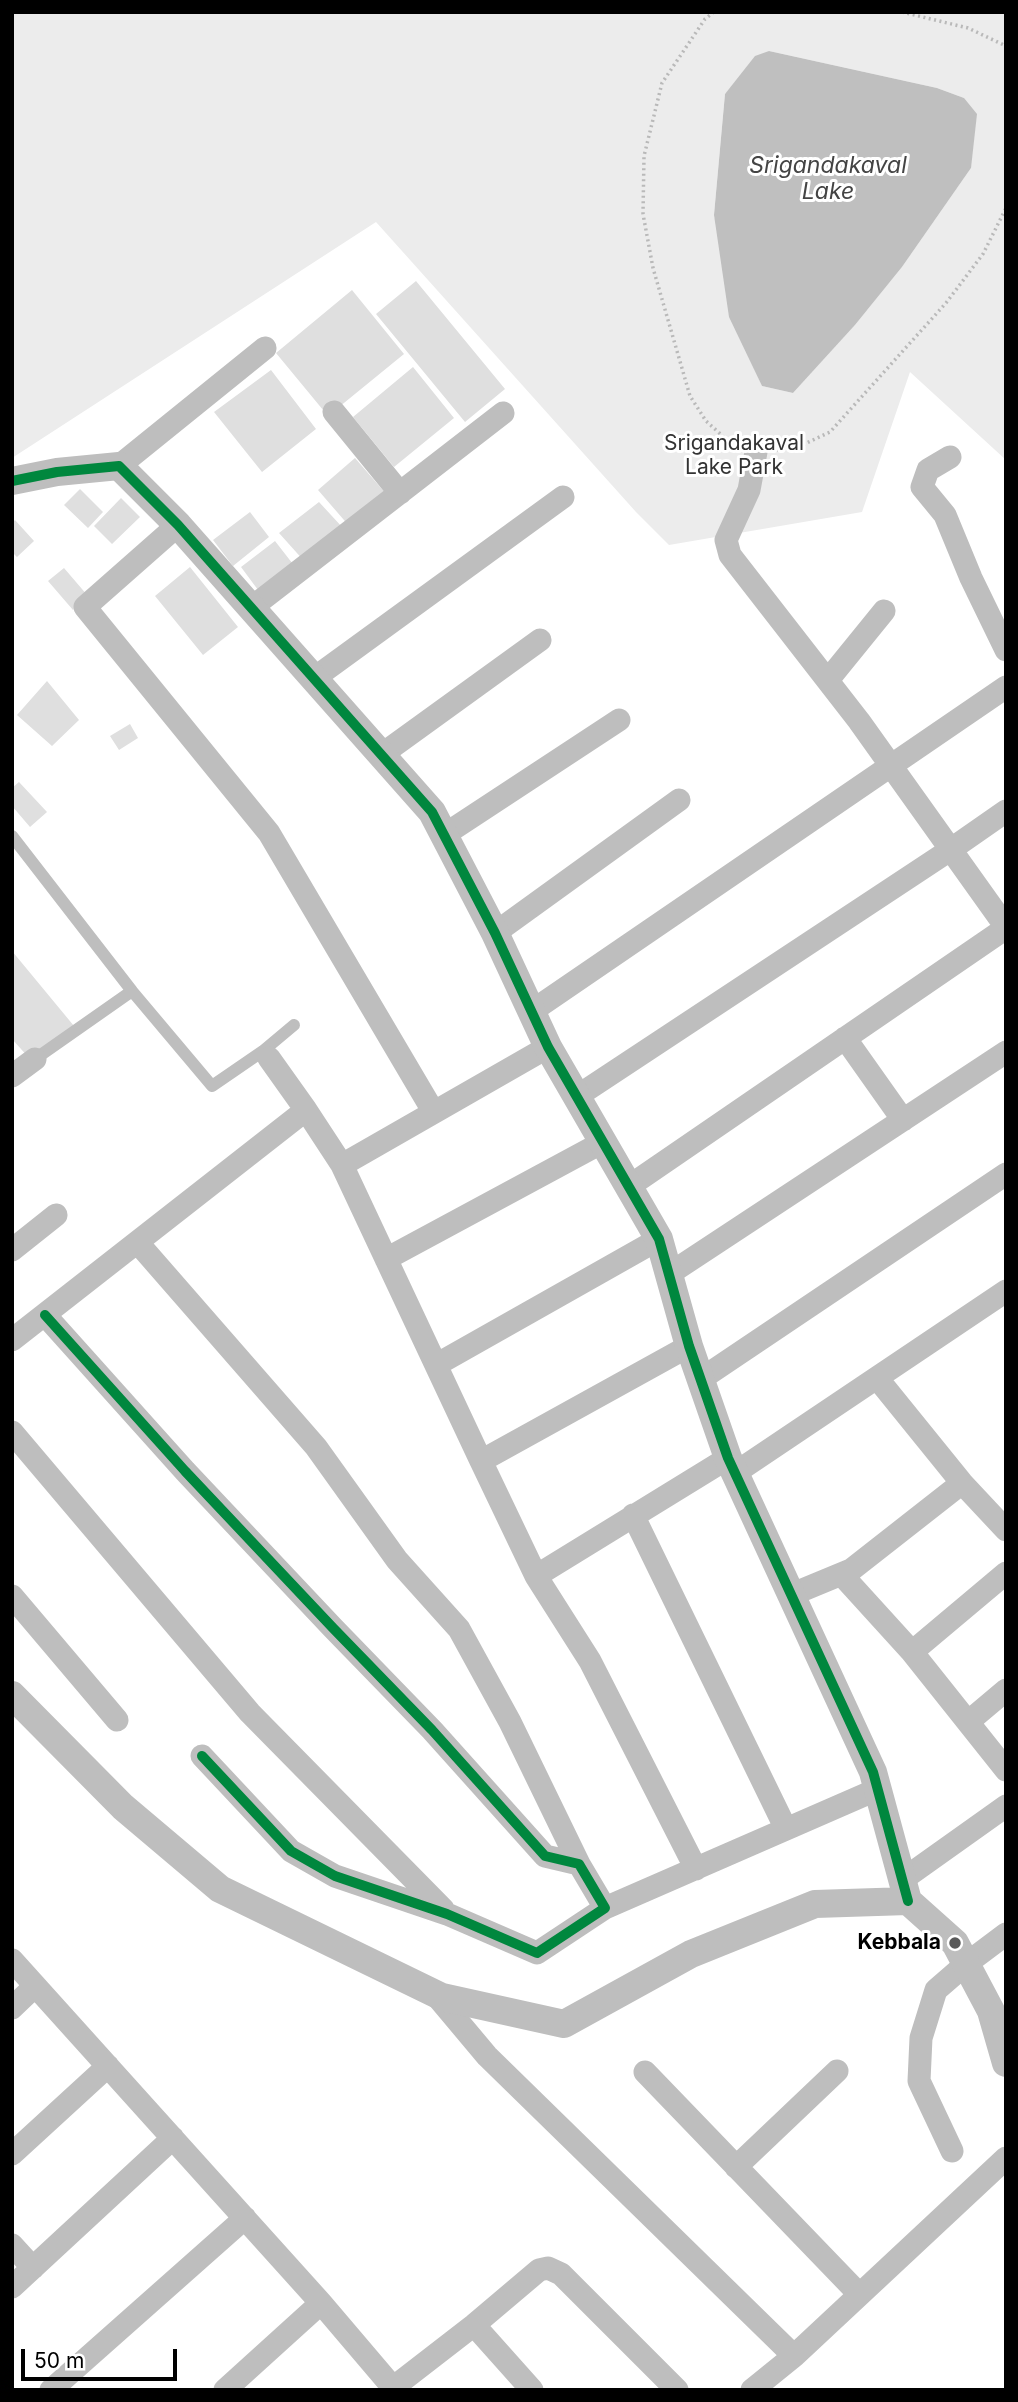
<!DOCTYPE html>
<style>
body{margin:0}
#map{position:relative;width:1018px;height:2402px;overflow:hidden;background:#fff;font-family:Inter,sans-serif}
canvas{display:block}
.frame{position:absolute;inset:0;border:14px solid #000;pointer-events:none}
.scale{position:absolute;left:21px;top:2349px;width:156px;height:32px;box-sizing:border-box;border:4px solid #000;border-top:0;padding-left:9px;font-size:21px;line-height:24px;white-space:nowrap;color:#000;-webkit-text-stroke:5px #fff;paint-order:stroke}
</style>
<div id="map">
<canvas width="1018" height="2402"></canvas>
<div class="frame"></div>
<div class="scale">50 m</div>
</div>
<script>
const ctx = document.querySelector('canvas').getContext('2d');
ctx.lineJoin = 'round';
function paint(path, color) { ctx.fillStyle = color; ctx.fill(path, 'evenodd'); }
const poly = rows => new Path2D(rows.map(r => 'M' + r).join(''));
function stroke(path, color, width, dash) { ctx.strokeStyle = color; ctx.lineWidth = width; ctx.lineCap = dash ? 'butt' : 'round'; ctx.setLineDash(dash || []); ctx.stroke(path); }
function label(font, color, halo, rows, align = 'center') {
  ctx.font = font + ' Inter,sans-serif'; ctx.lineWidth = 6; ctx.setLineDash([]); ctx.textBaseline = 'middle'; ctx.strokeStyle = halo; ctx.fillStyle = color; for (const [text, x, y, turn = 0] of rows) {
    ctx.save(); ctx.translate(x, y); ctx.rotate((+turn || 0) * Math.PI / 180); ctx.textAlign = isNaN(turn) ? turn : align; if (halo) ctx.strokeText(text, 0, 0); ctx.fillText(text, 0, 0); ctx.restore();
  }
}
const green = poly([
 [12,12,1006,12,1006,460,910,372,862,512,669,545,636,512,376,222,12,458],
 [769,51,937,88,964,98,971,168,902,267,855,325,793,393,762,386,747,352,714,215,725,94]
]);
const water = poly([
 [769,51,937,88,964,98,977,114,971,168,902,267,855,325,793,393,762,386,729,317,714,215,725,94,755,56]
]);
const building = poly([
 [416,281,505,389,465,422,376,314],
 [352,290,404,354,328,416,276,353],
 [413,367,454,418,394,467,353,417],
 [271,370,316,429,262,472,214,412],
 [355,458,387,495,350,527,318,490],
 [80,489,103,512,88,528,64,505],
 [121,498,140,517,112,544,94,526],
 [319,502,343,528,305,562,279,533],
 [250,512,269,537,233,566,213,540],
 [15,520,34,541,17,557,12,552,12,523],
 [275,541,296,568,261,594,241,567],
 [190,567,238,627,203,655,155,596],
 [64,568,88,596,73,610,48,581],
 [47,681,79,720,52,746,17,715],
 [130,724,138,738,119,750,110,736],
 [19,782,47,812,30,827,12,806,12,788],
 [12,951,74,1026,30,1059,12,1039]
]);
const path = poly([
 [714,12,705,19,662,83,644,156,643,214,653,268,690,396,706,421,726,439,737,446],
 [902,12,968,28,1006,46],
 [776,450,798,447,830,432,946,303,983,254,1006,208]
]);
const service = poly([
 [12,836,132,991],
 [35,1059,132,991,212,1086,263,1051,294,1025]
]);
const minor = poly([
 [334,412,400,493],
 [756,452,749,490,726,540,730,555,859,721,1006,927],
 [950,457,928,470,922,487,945,515,971,578,1006,650],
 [119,466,265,348],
 [178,525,85,607,269,833,433,1111],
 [251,608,503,413],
 [313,679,563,497],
 [828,680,884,611],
 [381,755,540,640],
 [444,835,619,720],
 [495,933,679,800],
 [532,1011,1006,687],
 [845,1038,903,1120],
 [269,1058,306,1110],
 [12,1076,35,1059],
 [576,1097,950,850,1006,811],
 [342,1165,481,1461],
 [628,1187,1006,928],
 [138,1243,316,1447,397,1560,459,1629,510,1722,579,1864],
 [12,1250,56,1215],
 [386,1259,603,1142],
 [669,1274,1006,1052],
 [45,1315,185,1471,333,1628,432,1730,545,1856,579,1864,605,1908,537,1953,447,1914,335,1876,291,1851,202,1756],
 [12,1340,306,1110,342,1165,548,1047],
 [436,1365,659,1239],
 [877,1378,962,1483,1006,1530],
 [701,1379,1006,1174],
 [12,1432,250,1713,443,1909],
 [735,1473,1006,1291],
 [633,1515,786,1829],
 [1006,1573,912,1652,1006,1770],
 [842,1575,912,1652],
 [536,1576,481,1461,689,1346],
 [793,1594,851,1570,962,1483],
 [12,1596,117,1720],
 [968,1722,1006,1690],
 [696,1869,590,1661,536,1576,728,1458],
 [902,1880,1006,1806],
 [605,1908,878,1789],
 [12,1960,321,2303,395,2390],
 [435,1994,487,2056,794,2356],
 [12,2008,35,1986],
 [645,2072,859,2294],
 [952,2151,919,2081,921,2038,936,1990,966,1964,1006,1934],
 [12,2154,108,2066],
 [736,2167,837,2071],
 [12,2245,33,2268],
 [12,2287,173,2138],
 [474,2325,532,2390],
 [51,2390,245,2218],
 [225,2390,321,2303],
 [390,2390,474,2325,539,2270,548,2268,561,2274,677,2390],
 [752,2390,794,2356,1006,2158]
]);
const tertiary = poly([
 [12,481,57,472,119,466,178,525,432,812,495,933,548,1047,659,1239,689,1346,728,1458,873,1772,908,1901],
 [12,1695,123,1807,220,1889,442,1997,564,2024,691,1954,815,1904,908,1901,955,1943,991,2011,1006,2063]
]);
const cycleway = poly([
 [12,481,57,472,119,466,178,525,432,812,495,933,548,1047,659,1239,689,1346,728,1458,873,1772,908,1901],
 [45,1315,185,1471,333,1628,432,1730,545,1856,579,1864,605,1908,537,1953,447,1914,335,1876,291,1851,202,1756]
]);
const markers = [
 [955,1943,7,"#595959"]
];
const parkNames = [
 ["Srigandakaval",734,444],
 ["Lake Park",734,468]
];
const poiNames = [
 ["Kebbala",941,1943]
];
const waterNames = [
 ["Srigandakaval",828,166],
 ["Lake",828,192]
];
paint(green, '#ececec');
paint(water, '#bfbfbf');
paint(building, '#dfdfdf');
stroke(path, '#b9b9b9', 3.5, [2, 3.5]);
stroke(service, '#bebebe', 12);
stroke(minor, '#bebebe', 23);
stroke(tertiary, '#bebebe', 28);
stroke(cycleway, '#00873e', 10);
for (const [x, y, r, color] of markers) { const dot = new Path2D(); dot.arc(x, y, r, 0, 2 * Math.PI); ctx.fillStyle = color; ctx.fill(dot); stroke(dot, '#fff', 2.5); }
label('21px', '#333', '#fff', parkNames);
label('bold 21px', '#000', '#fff', poiNames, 'right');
label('italic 23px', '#444', '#fff', waterNames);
</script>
